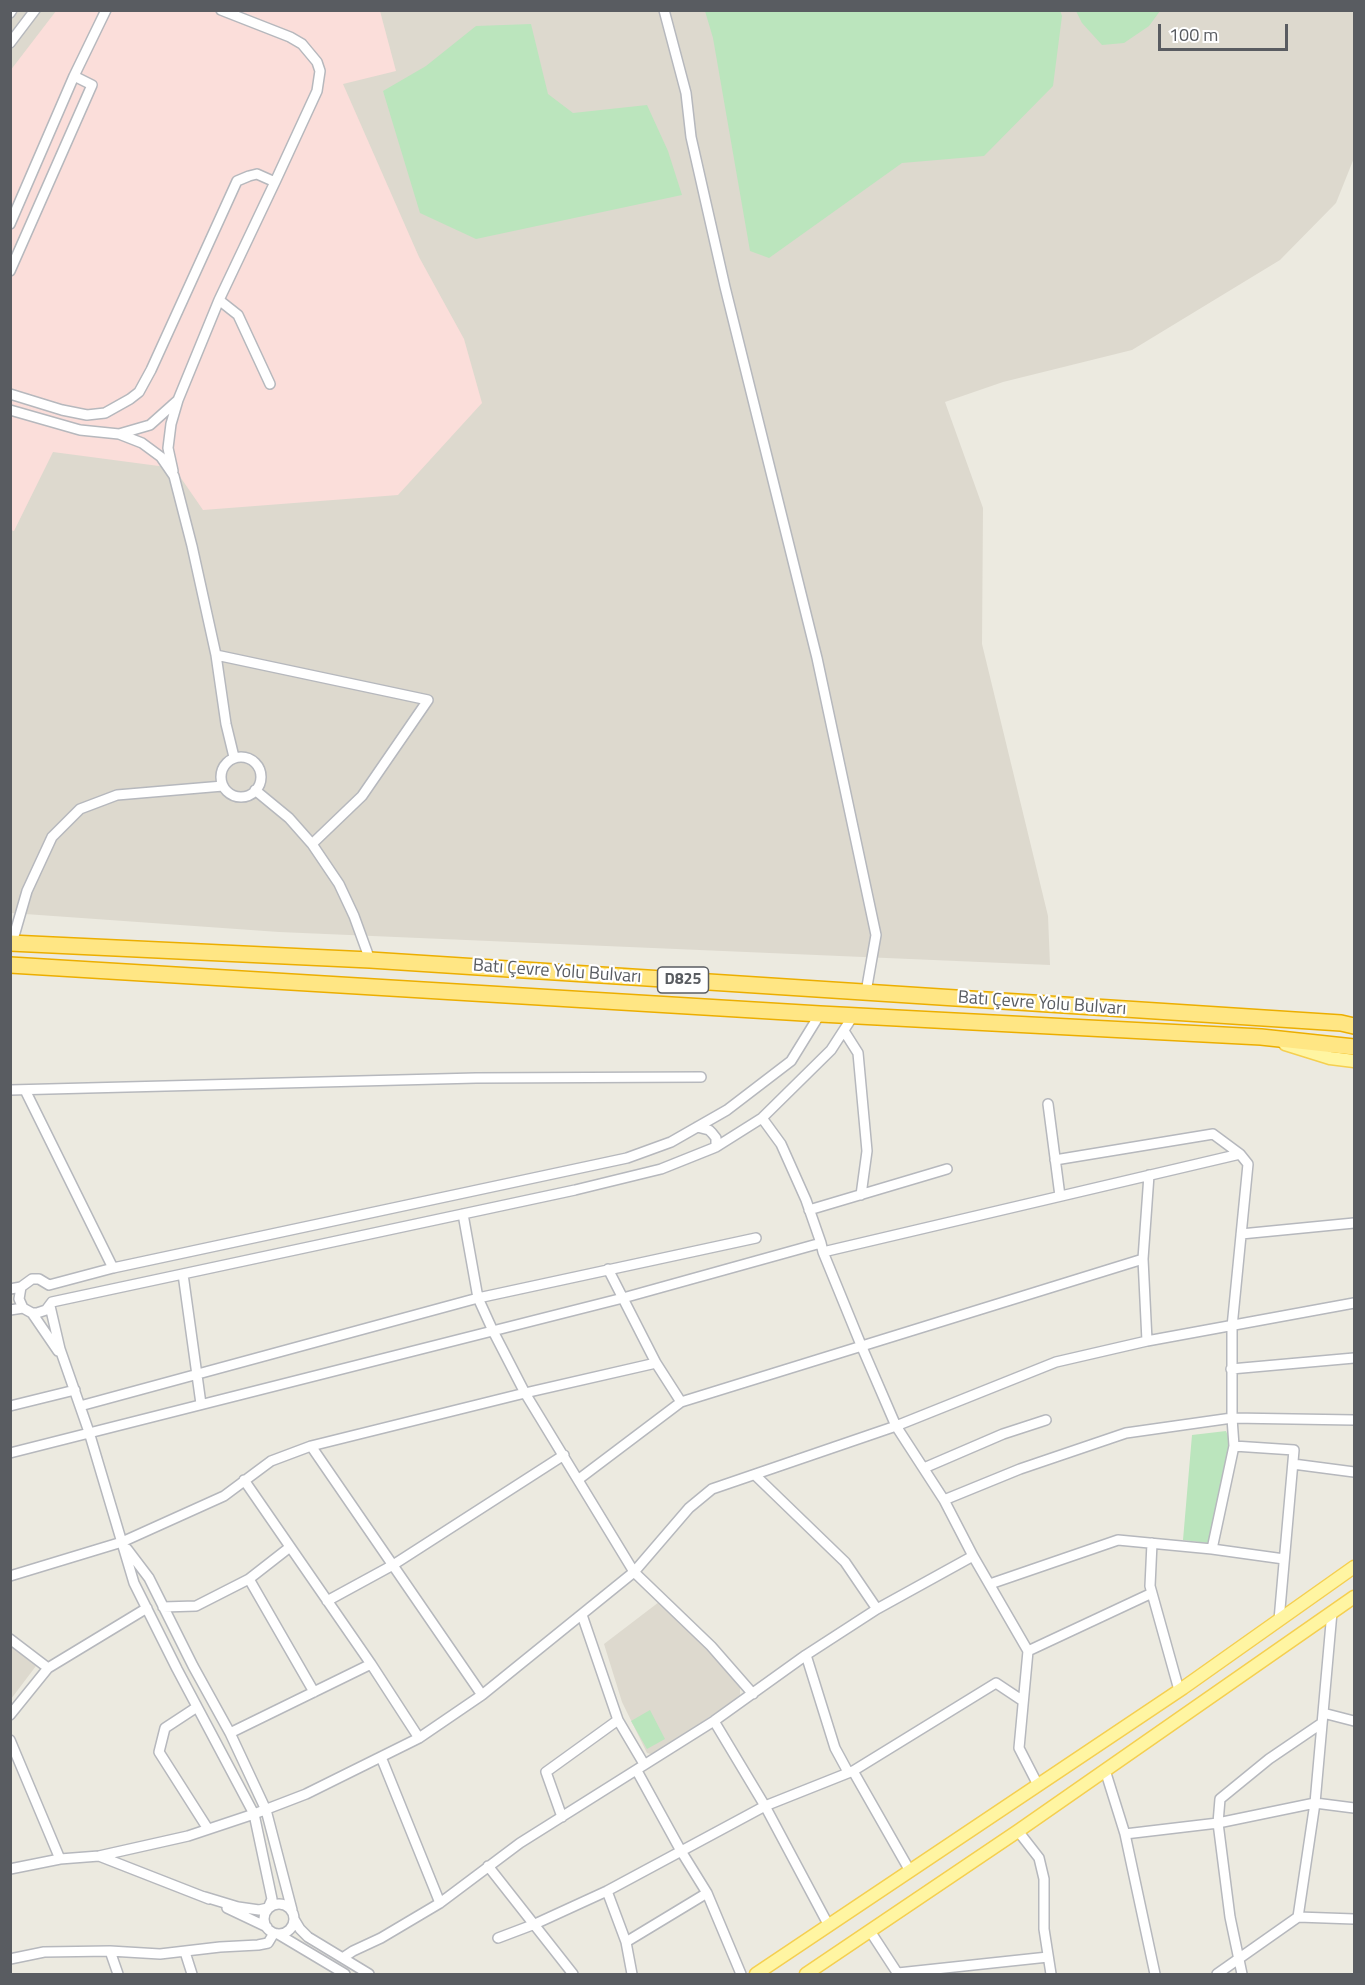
<!DOCTYPE html>
<meta charset="utf-8">
<style>
body{margin:0}
#map{position:relative;width:1365px;height:1985px;overflow:hidden;background:#eceae0;font-family:"Titillium Web",sans-serif}
canvas{display:block}
.frame{position:absolute;inset:0;border:12px solid #595c61;pointer-events:none}
.scale{position:absolute;left:1158px;top:24px;width:130px;height:27px;box-sizing:border-box;border:3px solid #595c61;border-top:0;padding-left:8px;font-size:18px;line-height:21px;white-space:nowrap;color:#595c61;-webkit-text-stroke:4px #fff;paint-order:stroke}
</style>
<div id="map">
<canvas width="1365" height="1985"></canvas>
<div class="frame"></div>
<div class="scale">100 m</div>
</div>
<script>
const ctx = document.querySelector('canvas').getContext('2d');
ctx.lineJoin = 'round';
function paint(path, color) { ctx.fillStyle = color; ctx.fill(path, 'evenodd'); }
const poly = rows => new Path2D(rows.map(r => 'M' + r).join(''));
function stroke(path, color, width, dash) { ctx.strokeStyle = color; ctx.lineWidth = width; ctx.lineCap = dash ? 'butt' : 'round'; ctx.setLineDash(dash || []); ctx.stroke(path); }
function label(font, color, halo, rows, align = 'center') {
  ctx.font = font + ' "Titillium Web",sans-serif'; ctx.lineWidth = 4.5; ctx.setLineDash([]); ctx.textBaseline = 'middle'; ctx.strokeStyle = halo; ctx.fillStyle = color; for (const [text, x, y, turn = 0] of rows) {
    ctx.save(); ctx.translate(x, y); ctx.rotate((+turn || 0) * Math.PI / 180); ctx.textAlign = isNaN(turn) ? turn : align; if (halo) ctx.strokeText(text, 0, 0); ctx.fillText(text, 0, 0); ctx.restore();
  }
}
const education = poly([
 [10,11,1354,11,1354,158,1336,203,1280,260,1132,350,1003,382,945,402,983,508,982,644,1048,916,1050,965,279,932,11,913],
 [659,1602,708,1646,740,1687,740,1696,654,1755,647,1753,622,1702,604,1644],
 [11,1646,36,1666,11,1699,10,1699]
]);
const medical = poly([
 [56,11,380,11,396,71,343,84,419,257,464,339,482,403,398,495,203,510,174,468,53,452,14,531,11,530,10,71]
]);
const green = poly([
 [1060,10,1062,16,1053,86,984,156,902,163,769,258,750,251,713,38,705,11],
 [1076,11,1160,11,1149,26,1124,43,1102,45,1082,23],
 [531,24,548,94,573,113,647,105,668,151,682,195,476,239,420,213,383,91,426,66,476,26],
 [1226,1431,1231,1443,1208,1543,1183,1540,1192,1435],
 [650,1710,665,1739,647,1749,631,1721]
]);
const minor = poly([
 [221,10,290,37,302,44,317,62,320,71,317,91,275,182],
 [664,10,686,93,691,137,725,287,817,658,876,935,866,992],
 [10,13,12,10],
 [10,43,35,10],
 [74,76,106,10],
 [10,224,74,76,92,85,10,271],
 [219,300,238,315,270,384],
 [10,394,62,410,87,415,105,413,130,399,139,392,151,370,237,181,249,176,257,174,275,182,219,300,178,400,150,425,119,434,80,430,10,410],
 [119,434,142,443,161,457,174,476,192,546,216,655,226,724,234,757],
 [173,471,168,448,171,424,178,400],
 [216,655,428,700,362,796,312,844],
 '221 777a20 20 0 1 1 40 0a20 20 0 1 1-40 0Z',
 [255,790,289,818,312,844,339,884,354,916,370,960],
 [12,943,27,891,52,837,80,809,117,795,223,786],
 [844,1031,858,1053,867,1151,861,1195],
 [10,1090,476,1078,701,1077],
 [25,1090,113,1268],
 [1048,1104,1060,1196],
 [762,1118,781,1144,806,1200,821,1243],
 [697,1127,709,1130,712,1133,716,1138,716,1147],
 [1055,1160,1213,1134,1240,1154,1248,1164,1232,1327,1232,1418,1234,1446,1212,1549],
 [809,1210,947,1169],
 [463,1214,478,1298,493,1331,525,1393,634,1572,711,1646,753,1694],
 [1241,1234,1354,1223],
 [823,1252,861,1345,896,1426,944,1500,973,1556,1028,1651,1019,1748,1038,1785],
 [608,1269,656,1363,681,1402],
 [183,1274,201,1404],
 [21,1287,19,1299,23,1308],
 [10,1289,21,1287,32,1279,39,1279,49,1285,113,1268,627,1158,671,1142,727,1110,791,1061,820,1014],
 [50,1306,60,1349,89,1432,134,1583,177,1669,254,1814,272,1899,268,1908,259,1910,238,1907,205,1897],
 [10,1310,23,1308,32,1313,37,1313,46,1310,52,1302,575,1190,661,1169,716,1147,762,1118,831,1050,853,1016],
 [32,1313,58,1351],
 [1147,1341,1143,1259,1149,1175],
 [1231,1369,1354,1358],
 [10,1406,75,1390],
 [80,1406,478,1298,756,1238],
 [311,1446,482,1695],
 [1234,1446,1294,1450,1279,1620],
 [10,1453,623,1298,821,1243,823,1252,1240,1154],
 [1293,1464,1354,1472],
 [924,1468,1003,1434,1046,1420],
 [755,1475,845,1562,877,1609],
 [579,1479,681,1402,1143,1259],
 [244,1480,371,1664,419,1738],
 [944,1500,1020,1469,1126,1433,1232,1418,1354,1420],
 [1152,1543,1150,1586,1179,1690],
 [127,1549,149,1578,193,1666,230,1733,266,1810,292,1910],
 [10,1576,122,1542,224,1496,271,1461,311,1446,525,1393,656,1363],
 [249,1579,314,1692],
 [990,1584,1118,1540,1212,1549,1284,1559],
 [327,1601,393,1565,564,1455],
 [163,1607,196,1606,249,1579,290,1547],
 [582,1615,618,1720,644,1764],
 [10,1639,48,1668],
 [1028,1651,1152,1593],
 [806,1655,835,1748,848,1772],
 [197,1707,165,1728,159,1752,208,1829],
 [1323,1713,1354,1721],
 [10,1715,48,1668,147,1608],
 [714,1721,765,1806,829,1926],
 [230,1733,371,1664],
 [10,1740,60,1859],
 [381,1757,440,1903],
 [1105,1770,1125,1834,1155,1974],
 [637,1771,681,1851,707,1893,741,1974],
 [853,1771,910,1871],
 [562,1817,546,1772,618,1720],
 [1018,1831,1039,1858,1044,1879,1044,1929,1051,1974],
 [1125,1834,1218,1823,1315,1803,1354,1808],
 [99,1856,209,1899],
 [488,1866,573,1974],
 [10,1869,60,1859,99,1856,188,1836,254,1814,306,1794,419,1738,482,1695,634,1572,689,1508,712,1489,896,1426,1056,1362,1147,1341,1354,1303],
 [607,1891,626,1942,632,1974],
 '264 1919a15 15 0 1 1 30 0a15 15 0 1 1-30 0Z',
 [227,1908,267,1927],
 [1298,1917,1315,1803,1332,1612],
 [294,1919,300,1929,308,1937,369,1974],
 [870,1931,898,1974],
 [278,1934,345,1974],
 [498,1938,535,1924,607,1891,765,1806,853,1771,996,1683,1023,1701],
 [626,1942,707,1893],
 [110,1951,118,1974],
 [185,1952,192,1974],
 [344,1957,353,1951,381,1938,440,1903,520,1843,714,1721,806,1655,877,1609,973,1556],
 [10,1959,44,1952,110,1951,160,1954,220,1947,258,1945,268,1943,274,1933],
 [898,1973,1048,1957],
 [1217,1974,1298,1917,1354,1919],
 [1242,1974,1230,1917,1218,1823,1220,1799,1269,1759,1322,1723]
]);
const major = poly([
 [1285,1044,1330,1058,1354,1061],
 [756,1974,1183,1688,1354,1567],
 [806,1974,1018,1831,1354,1597]
]);
const highway = poly([
 [10,943,370,960,1341,1023,1354,1026],
 [10,965,820,1014,1261,1037,1354,1047]
]);
const shields = [
 [683,980,51]
];
const shieldNames = [
 ["D825",683,980]
];
const streetNames = [
 ["Batı Çevre Yolu Bulvarı",557,972,4],
 ["Batı Çevre Yolu Bulvarı",1042,1004,4]
];
paint(education, '#ddd9ce');
paint(medical, '#fbdeda');
paint(green, '#bbe5bd');
stroke(minor, '#b6b8bd', 12);
stroke(major, '#f5cf50', 15);
stroke(highway, '#ecae00', 18);
stroke(minor, '#fff', 9);
stroke(major, '#fff5a2', 12);
stroke(highway, '#ffe684', 15);
for (const [x, y, w] of shields) { const box = new Path2D(); box.roundRect(x - w / 2, y - 13, w, 26, 4.5); ctx.fillStyle = '#fff'; ctx.fill(box); stroke(box, '#595c61', 1.5); }
label('bold 16px', '#595c61', null, shieldNames);
label('18px', '#595c61', '#fff', streetNames);
</script>
